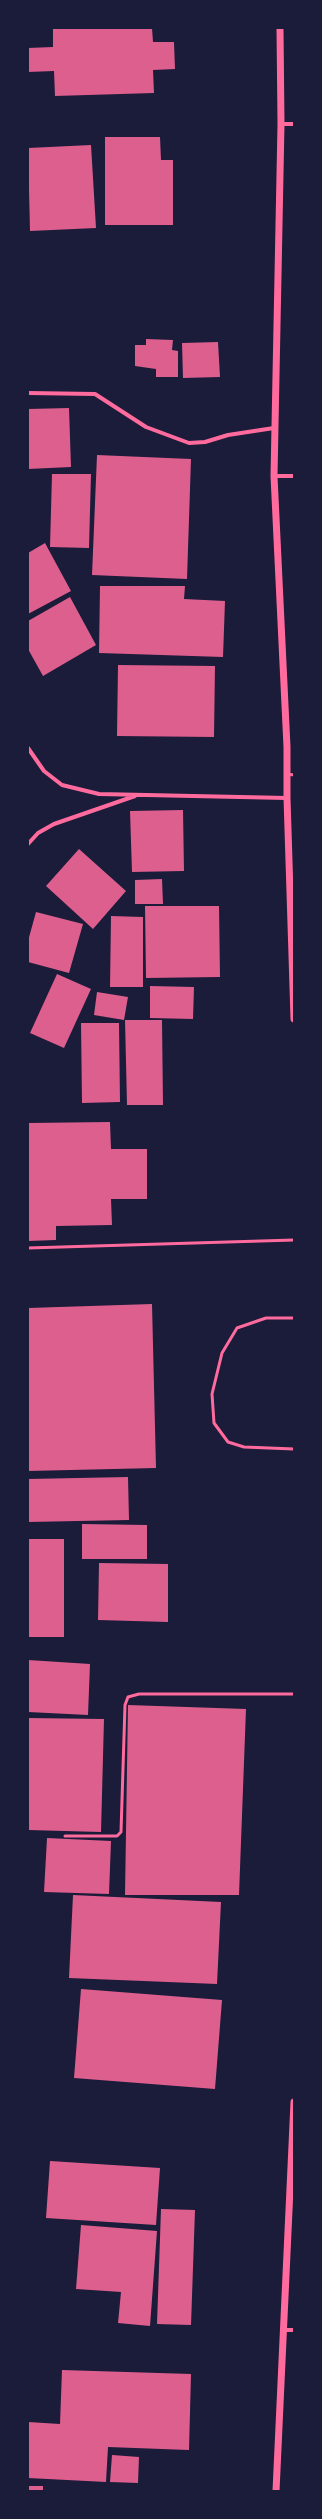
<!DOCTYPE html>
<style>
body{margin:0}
#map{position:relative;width:322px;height:2519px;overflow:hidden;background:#1b1b3a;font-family:"Sofia Sans Condensed",sans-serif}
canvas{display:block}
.frame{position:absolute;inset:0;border:29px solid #1b1b3a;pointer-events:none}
</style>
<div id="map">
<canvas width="322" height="2519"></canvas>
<div class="frame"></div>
</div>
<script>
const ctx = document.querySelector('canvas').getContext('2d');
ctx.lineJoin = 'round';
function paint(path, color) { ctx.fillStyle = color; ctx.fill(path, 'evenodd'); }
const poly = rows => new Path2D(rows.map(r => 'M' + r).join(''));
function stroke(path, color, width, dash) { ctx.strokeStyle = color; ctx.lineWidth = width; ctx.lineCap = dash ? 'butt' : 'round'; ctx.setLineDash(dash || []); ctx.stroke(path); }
const building = poly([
 [53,28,152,28,153,42,174,42,175,69,153,70,154,93,55,96,54,71,28,72,28,48,53,47],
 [105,137,160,137,161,160,173,160,173,225,105,225],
 [91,145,96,228,30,231,28,148],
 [146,339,173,340,172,350,178,351,178,377,156,377,156,369,135,366,135,345,146,345],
 [218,342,220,377,183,378,182,343],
 [69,408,71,467,28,469,28,409],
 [97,455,191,459,187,579,92,575],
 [52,474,91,474,89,548,50,547],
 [45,543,71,591,28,614,28,553],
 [100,586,185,586,184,599,225,601,223,657,99,653],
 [70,597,96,645,43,676,28,649,28,621],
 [118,665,215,666,214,737,117,736],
 [183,810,184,871,132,872,130,811],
 [79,849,126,891,93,929,46,886],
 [162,879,163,904,135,904,135,880],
 [145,906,219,906,220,977,146,978],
 [36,912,83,924,69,973,28,962,28,941],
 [111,916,143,917,143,987,110,987],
 [57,974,91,989,64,1048,30,1033],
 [150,986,194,987,193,1019,150,1018],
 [97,992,128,997,124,1020,94,1015],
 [125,1020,162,1020,163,1105,127,1105],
 [81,1023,119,1023,120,1102,82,1103],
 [110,1122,111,1149,147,1149,147,1199,111,1199,112,1225,56,1226,56,1240,28,1241,28,1123],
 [152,1304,156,1468,28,1471,28,1308],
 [128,1477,129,1520,28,1522,28,1479],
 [82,1524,147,1525,147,1559,82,1559],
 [28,1539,64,1539,64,1637,28,1637],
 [99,1563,168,1564,168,1622,98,1620],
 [28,1660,90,1664,88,1715,28,1712],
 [128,1705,246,1709,239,1895,125,1895],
 [28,1718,104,1719,101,1832,28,1830],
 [47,1838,111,1841,109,1894,44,1892],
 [73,1895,221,1902,217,1984,69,1978],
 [81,1989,222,2000,215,2089,74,2078],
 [50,2161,160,2168,156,2225,46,2218],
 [161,2209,195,2210,191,2325,157,2324],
 [81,2225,157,2231,150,2326,118,2323,121,2292,76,2289],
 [62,2370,191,2374,189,2450,108,2447,106,2482,28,2478,28,2422,60,2424],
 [112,2455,139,2457,138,2483,110,2482],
 [28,2486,43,2486,43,2491,28,2491]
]);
const service = poly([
 [287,774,294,775],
 [28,1248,294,1240],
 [294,1318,266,1318,237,1328,222,1353,212,1394,214,1423,228,1442,244,1447,294,1449],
 [65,1836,117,1836,121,1832,125,1705,128,1697,139,1694,294,1694]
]);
const minor = poly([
 [281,124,294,124],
 [28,393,95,394,146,427,189,443,205,442,228,435,274,428],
 [274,476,294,476],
 [28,748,44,771,62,785,99,794,287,798],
 [28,844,38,833,54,824,135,796],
 [283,2330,294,2330]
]);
const tertiary = poly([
 [280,28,281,124,274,476,287,747,287,798,294,1019],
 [276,2491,294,2102]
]);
paint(building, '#dd5f8e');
stroke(service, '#ff6b9d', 3);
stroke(minor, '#ff6b9d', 4);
stroke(tertiary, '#ff6b9d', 7);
</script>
